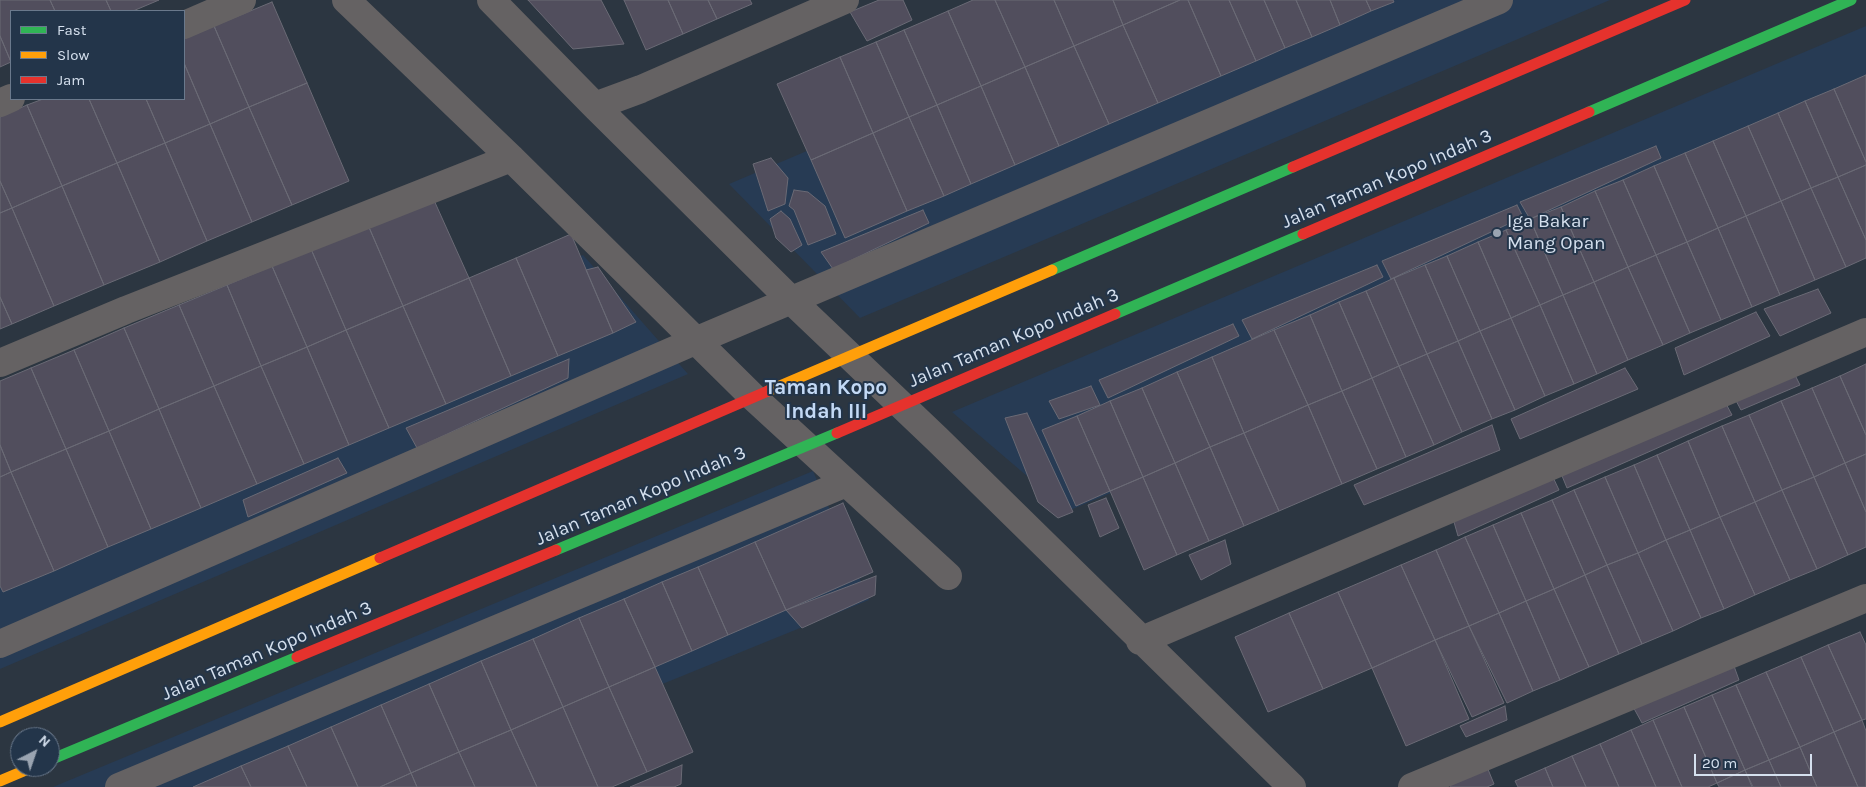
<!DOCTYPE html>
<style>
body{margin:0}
#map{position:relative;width:1866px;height:787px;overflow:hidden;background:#2c3641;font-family:Karla,sans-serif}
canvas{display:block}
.legend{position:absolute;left:10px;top:10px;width:175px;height:90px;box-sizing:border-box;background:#23354a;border:1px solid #6a798c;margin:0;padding:6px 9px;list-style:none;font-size:15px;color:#d5e0ee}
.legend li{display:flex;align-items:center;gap:10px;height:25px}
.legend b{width:25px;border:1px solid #6a798c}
.north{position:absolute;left:10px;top:727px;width:50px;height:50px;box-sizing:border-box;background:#23354a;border:1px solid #6a798c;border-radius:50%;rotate:41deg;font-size:14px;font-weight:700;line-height:20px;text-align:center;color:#d5e0ee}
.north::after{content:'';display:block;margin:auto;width:18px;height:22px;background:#9aa4b1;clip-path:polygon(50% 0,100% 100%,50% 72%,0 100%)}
.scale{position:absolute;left:1694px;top:754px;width:118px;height:22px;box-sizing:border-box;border:2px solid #d5e0ee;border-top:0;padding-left:6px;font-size:15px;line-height:18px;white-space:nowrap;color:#d5e0ee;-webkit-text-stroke:4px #23354a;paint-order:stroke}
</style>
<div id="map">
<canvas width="1866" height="787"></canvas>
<ul class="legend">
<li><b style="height:6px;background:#30b455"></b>Fast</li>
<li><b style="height:6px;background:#ff9f0a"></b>Slow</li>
<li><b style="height:6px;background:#e5322d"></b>Jam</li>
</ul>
<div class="north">N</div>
<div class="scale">20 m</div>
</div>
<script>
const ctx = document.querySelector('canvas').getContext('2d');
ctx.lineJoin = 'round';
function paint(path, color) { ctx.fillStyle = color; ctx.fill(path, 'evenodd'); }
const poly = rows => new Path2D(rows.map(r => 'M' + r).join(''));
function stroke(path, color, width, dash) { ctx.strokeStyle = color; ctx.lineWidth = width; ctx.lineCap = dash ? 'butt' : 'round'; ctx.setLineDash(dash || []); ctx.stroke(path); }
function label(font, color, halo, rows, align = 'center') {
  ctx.font = font + ' Karla,sans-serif'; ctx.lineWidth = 4; ctx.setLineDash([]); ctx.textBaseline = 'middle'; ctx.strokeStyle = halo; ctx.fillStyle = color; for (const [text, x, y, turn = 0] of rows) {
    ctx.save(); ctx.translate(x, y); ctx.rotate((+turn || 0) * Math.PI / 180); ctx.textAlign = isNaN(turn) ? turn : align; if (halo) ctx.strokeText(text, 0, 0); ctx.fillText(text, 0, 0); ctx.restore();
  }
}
const built = poly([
 [1163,0,1610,0,860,318,729,184],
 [1866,26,1866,174,1068,511,952,412],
 [583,255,688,374,0,669,0,502],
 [813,471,869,600,409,787,53,787]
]);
const building = poly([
 [0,0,50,0,55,11,11,11,11,62,0,36,0,0],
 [50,0,106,0,111,11,55,11,50,0],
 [106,0,159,0,133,11,111,11,106,0],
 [528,0,601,0,624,44,573,49,528,0],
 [624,0,668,0,683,34,646,50,624,0],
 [668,0,708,0,717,19,683,34,668,0],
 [708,0,750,0,752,4,717,19,708,0],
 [879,0,903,0,912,20,867,41,850,12,879,0],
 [973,0,995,0,1025,67,981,86,948,11,973,0],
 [995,0,1054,0,1074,46,1025,67,995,0],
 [1054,0,1113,0,1123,25,1074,46,1054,0],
 [1113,0,1180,0,1123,25,1113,0],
 [1180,0,1188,0,1221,76,1158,103,1123,25,1180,0],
 [1188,0,1229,0,1256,61,1221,76,1188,0],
 [1229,0,1264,0,1285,48,1256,61,1229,0],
 [1264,0,1296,0,1312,37,1285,48,1264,0],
 [1296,0,1330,0,1340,25,1312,37,1296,0],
 [1330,0,1366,0,1371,11,1340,25,1330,0],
 [1366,0,1393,0,1394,2,1371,11,1366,0],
 [272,2,307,83,249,107,214,26,272,2],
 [948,11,981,86,937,105,904,30,948,11],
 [1123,25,1158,103,1109,124,1074,46,1123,25],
 [214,26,249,107,210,124,184,63,184,39,214,26],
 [904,30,937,105,909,117,876,42,904,30],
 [0,36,11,62,0,67,0,36],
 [876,42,909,117,873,133,840,57,876,42],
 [1074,46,1109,124,1059,146,1025,67,1074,46],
 [840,57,873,133,811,160,777,84,840,57],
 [184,63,210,124,165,143,146,99,184,99,184,63],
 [1025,67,1059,146,1015,165,981,86,1025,67],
 [1866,75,1866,162,1834,89,1866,75],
 [307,83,349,181,292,205,249,107,307,83],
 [981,86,1015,165,971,184,937,105,981,86],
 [1834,89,1866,162,1866,165,1838,177,1805,101,1834,89],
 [43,99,89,99,117,163,62,186,27,105,43,99],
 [89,99,146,99,165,143,117,163,89,99],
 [1805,101,1838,177,1811,188,1778,113,1805,101],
 [27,105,62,186,12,208,0,181,0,117,27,105],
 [937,105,971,184,944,196,909,117,937,105],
 [249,107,292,205,252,222,210,124,249,107],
 [1778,113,1811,188,1781,201,1748,126,1778,113],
 [909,117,944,196,907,211,873,133,909,117],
 [210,124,252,222,207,241,165,143,210,124],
 [1748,126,1781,201,1746,216,1713,141,1748,126],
 [873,133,907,211,845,238,811,160,873,133],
 [1713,141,1746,216,1718,228,1685,153,1713,141],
 [165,143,207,241,160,262,117,163,165,143],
 [1656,146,1661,158,1530,219,1520,202,1656,146],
 [1685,153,1718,228,1687,242,1654,166,1685,153],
 [771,158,788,178,785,204,768,211,753,164,771,158],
 [117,163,160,262,104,285,62,186,117,163],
 [1866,165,1866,240,1838,177,1866,165],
 [1654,166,1687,242,1656,255,1623,180,1654,166],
 [1838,177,1866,240,1866,258,1846,267,1811,188,1838,177],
 [1623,180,1656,255,1628,267,1595,191,1623,180],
 [0,181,12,208,0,213,0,181],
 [62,186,104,285,54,306,12,208,62,186],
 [1811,188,1846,267,1815,280,1781,201,1811,188],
 [794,190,808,192,825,206,836,234,808,245,794,210,789,206,794,190],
 [1595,191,1628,267,1594,282,1561,207,1595,191],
 [433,198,469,278,403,306,368,225,433,198],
 [1781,201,1815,280,1780,295,1746,216,1781,201],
 [1517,205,1523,217,1391,279,1382,261,1517,205],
 [1561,207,1594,282,1563,295,1530,219,1561,207],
 [12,208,54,306,12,324,0,297,0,213,12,208],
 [923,210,929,223,833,269,821,252,923,210],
 [781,211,790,219,802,245,791,252,776,238,770,219,781,211],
 [1746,216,1780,295,1752,307,1718,228,1746,216],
 [1530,219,1563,295,1540,305,1506,230,1530,219],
 [368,225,403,306,346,330,311,249,368,225],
 [1718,228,1752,307,1721,320,1687,242,1718,228],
 [1506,230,1540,305,1511,318,1478,242,1506,230],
 [571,234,613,333,558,356,516,258,571,234],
 [1478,242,1511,318,1480,331,1447,256,1478,242],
 [1687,242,1721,320,1690,333,1656,255,1687,242],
 [311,249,346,330,307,347,272,266,311,249],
 [1656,255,1690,333,1663,345,1628,267,1656,255],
 [1447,256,1480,331,1458,341,1425,265,1447,256],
 [516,258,558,356,511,376,469,278,516,258],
 [1377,265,1383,277,1252,339,1242,320,1377,265],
 [1425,265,1458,341,1427,354,1394,278,1425,265],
 [272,266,307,347,261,366,227,285,272,266],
 [598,267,636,322,613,333,586,270,598,267],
 [1628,267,1663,345,1628,360,1594,282,1628,267],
 [469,278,511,376,446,404,403,306,469,278],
 [1394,278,1427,354,1399,366,1366,291,1394,278],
 [1594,282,1628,360,1597,374,1563,295,1594,282],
 [227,285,261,366,214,386,179,305,227,285],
 [1818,289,1831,313,1780,336,1764,309,1818,289],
 [1366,291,1399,366,1372,378,1339,302,1366,291],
 [1563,295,1597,374,1574,384,1540,305,1563,295],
 [0,297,12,324,0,329,0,297],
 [1339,302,1372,378,1342,391,1310,315,1339,302],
 [179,305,214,386,159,409,124,328,179,305],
 [1540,305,1574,384,1545,396,1511,318,1540,305],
 [403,306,446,404,389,428,346,330,403,306],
 [1756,312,1770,336,1684,375,1675,348,1756,312],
 [1310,315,1342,391,1308,405,1274,330,1310,315],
 [1511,318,1545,396,1515,410,1480,331,1511,318],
 [1233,324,1239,336,1108,398,1099,380,1233,324],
 [124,328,159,409,109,431,74,350,124,328],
 [346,330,389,428,349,445,307,347,346,330],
 [1274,330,1308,405,1244,433,1212,357,1274,330],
 [1480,331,1515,410,1492,419,1458,341,1480,331],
 [1458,341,1492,419,1462,432,1427,354,1458,341],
 [307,347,349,445,304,464,261,366,307,347],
 [74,350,109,431,66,449,31,368,74,350],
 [1427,354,1462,432,1434,445,1399,366,1427,354],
 [1212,357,1244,433,1210,447,1177,372,1212,357],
 [569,359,568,378,417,448,406,428,569,359],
 [1866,364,1866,435,1840,376,1866,364],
 [261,366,304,464,257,484,214,386,261,366],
 [1399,366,1434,445,1406,457,1372,378,1399,366],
 [31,368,66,449,11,472,0,445,0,381,31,368],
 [1625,368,1638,389,1520,439,1511,419,1625,368],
 [1792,369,1800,385,1741,410,1733,395,1792,369],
 [1177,372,1210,447,1175,463,1142,388,1177,372],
 [1840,376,1866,435,1866,454,1845,463,1812,388,1840,376],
 [1372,378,1406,457,1377,469,1342,391,1372,378],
 [214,386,257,484,201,508,159,409,214,386],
 [1091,386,1100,405,1059,419,1049,401,1091,386],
 [1142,388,1175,463,1143,477,1110,401,1142,388],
 [1812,388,1845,463,1814,477,1781,401,1812,388],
 [1342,391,1377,469,1342,484,1308,405,1342,391],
 [1724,400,1732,415,1567,488,1560,471,1724,400],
 [1110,401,1143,477,1110,491,1077,416,1110,401],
 [1781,401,1814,477,1782,490,1749,415,1781,401],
 [1308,405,1342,484,1279,511,1244,433,1308,405],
 [159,409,201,508,151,529,109,431,159,409],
 [1027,413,1073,512,1058,518,1038,502,1005,418,1027,413],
 [1749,415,1782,490,1755,502,1722,426,1749,415],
 [1077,416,1110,491,1076,506,1042,430,1077,416],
 [1492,425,1500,450,1364,505,1354,485,1492,425],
 [1722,426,1755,502,1720,517,1688,441,1722,426],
 [109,431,151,529,108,547,66,449,109,431],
 [1244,433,1279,511,1244,526,1210,447,1244,433],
 [1688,441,1720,517,1690,530,1657,455,1688,441],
 [0,445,11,472,0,477,0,445],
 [1210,447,1244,526,1209,541,1175,463,1210,447],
 [66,449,108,547,54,571,11,472,66,449],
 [1866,454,1866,512,1845,463,1866,454],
 [1657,455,1690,530,1666,540,1634,465,1657,455],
 [338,458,347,473,248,517,243,500,338,458],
 [1175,463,1209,541,1177,555,1143,477,1175,463],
 [1845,463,1866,512,1866,547,1848,555,1814,477,1845,463],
 [1634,465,1666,540,1638,553,1605,477,1634,465],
 [11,472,54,571,3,592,0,586,0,477,11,472],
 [1551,473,1559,490,1458,536,1452,515,1551,473],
 [1143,477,1177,555,1144,570,1110,491,1143,477],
 [1605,477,1638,553,1607,565,1574,490,1605,477],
 [1814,477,1848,555,1817,569,1782,490,1814,477],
 [1574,490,1607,565,1585,575,1552,500,1574,490],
 [1782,490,1817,569,1790,580,1755,502,1782,490],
 [1106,498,1119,528,1100,537,1088,505,1106,498],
 [1552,500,1585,575,1554,589,1521,513,1552,500],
 [1755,502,1790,580,1755,595,1720,517,1755,502],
 [843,503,873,572,786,610,755,542,843,503],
 [1521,513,1554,589,1526,601,1493,525,1521,513],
 [1720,517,1755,595,1724,609,1690,530,1720,517],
 [1493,525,1526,601,1499,613,1465,537,1493,525],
 [1690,530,1724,609,1701,618,1666,540,1690,530],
 [1465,537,1499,613,1469,626,1436,550,1465,537],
 [1225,540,1231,564,1201,580,1189,555,1225,540],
 [1666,540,1701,618,1673,631,1638,553,1666,540],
 [755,542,786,610,728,635,698,567,755,542],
 [1436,550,1469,626,1435,640,1401,565,1436,550],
 [1638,553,1673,631,1642,644,1607,565,1638,553],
 [1401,565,1435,640,1372,668,1338,592,1401,565],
 [1607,565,1642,644,1619,654,1585,575,1607,565],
 [698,567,728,635,692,651,662,582,698,567],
 [1585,575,1619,654,1589,667,1554,589,1585,575],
 [876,576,875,595,802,628,786,610,876,576],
 [662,582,692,651,655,667,624,599,662,582],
 [1554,589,1589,667,1560,680,1526,601,1554,589],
 [1338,592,1372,668,1323,689,1289,613,1338,592],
 [624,599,655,667,609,687,579,618,624,599],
 [1526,601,1560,680,1533,691,1499,613,1526,601],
 [1289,613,1323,689,1268,712,1235,637,1289,613],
 [1499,613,1533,691,1507,703,1469,626,1499,613],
 [579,618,609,687,563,707,533,639,579,618],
 [1469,626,1504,703,1472,717,1435,640,1469,626],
 [1860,632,1866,645,1866,719,1862,720,1828,645,1860,632],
 [533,639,563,707,511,730,481,661,533,639],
 [1435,640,1469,719,1406,746,1372,668,1435,640],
 [1828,645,1862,720,1834,732,1801,657,1828,645],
 [1801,657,1834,732,1800,747,1766,672,1801,657],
 [481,661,511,730,459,752,429,684,481,661],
 [1734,666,1739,680,1642,723,1631,703,1734,666],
 [655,667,693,752,647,772,609,687,655,667],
 [1766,672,1800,747,1769,760,1736,685,1766,672],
 [429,684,459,752,411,773,381,705,429,684],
 [1736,685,1769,760,1745,770,1712,695,1736,685],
 [609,687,647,772,612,787,598,787,563,707,609,687],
 [1712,695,1745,770,1717,783,1684,707,1712,695],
 [381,705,411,773,380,787,358,787,331,727,381,705],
 [1505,706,1507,720,1466,737,1460,726,1505,706],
 [563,707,598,787,537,787,511,730,563,707],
 [1684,707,1717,783,1708,787,1682,787,1653,720,1684,707],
 [1653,720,1682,787,1656,787,1631,730,1653,720],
 [1862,720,1866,731,1866,787,1858,787,1834,732,1862,720],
 [331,727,358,787,307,787,288,746,331,727],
 [511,730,537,787,475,787,459,752,511,730],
 [1631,730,1656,787,1619,787,1600,744,1631,730],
 [1834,732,1858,787,1817,787,1800,747,1834,732],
 [1600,744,1619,787,1586,787,1572,756,1600,744],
 [288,746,307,787,251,787,241,766,288,746],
 [1800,747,1817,787,1781,787,1769,760,1800,747],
 [459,752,475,787,417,787,411,773,459,752],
 [1572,756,1586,787,1553,787,1545,768,1572,756],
 [1769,760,1781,787,1753,787,1745,770,1769,760],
 [1485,762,1494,784,1487,787,1451,787,1447,781,1485,762],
 [682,765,681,784,674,787,630,787,682,765],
 [241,766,251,787,193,787,241,766],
 [1545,768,1553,787,1518,787,1515,781,1545,768],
 [1745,770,1752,787,1719,787,1717,783,1745,770],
 [411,773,417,787,380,787,411,773]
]);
const street = poly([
 [346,0,511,158,753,397,948,576],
 [491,0,595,106,791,300,937,439,1292,787],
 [184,25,242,0],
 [0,103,11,98],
 [595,106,641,89,845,0],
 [0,363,126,310,511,158],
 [1140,641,1866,332],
 [0,644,695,341,1499,0],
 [119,787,846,483],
 [1412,787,1866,598]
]);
const fast = poly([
 [1589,112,1851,0],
 [1052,270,1293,167],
 [1115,314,1303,234],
 [556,550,837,433],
 [50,760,297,657]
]);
const slow = poly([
 [768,391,1052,270],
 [0,722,380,558],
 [0,781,33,767]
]);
const jam = poly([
 [1293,167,1685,0],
 [1303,234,1589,112],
 [837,433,1115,314],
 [380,558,768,391],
 [297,657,556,550]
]);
const markers = [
 [1497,233,5,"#9aa4b1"]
];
const streetNames = [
 ["Jalan Taman Kopo Indah 3",1387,179,-23],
 ["Jalan Taman Kopo Indah 3",1014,338,-23],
 ["Jalan Taman Kopo Indah 3",641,496,-23],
 ["Jalan Taman Kopo Indah 3",267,651,-23]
];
const poiNames = [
 ["Iga Bakar",1507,222],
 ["Mang Opan",1507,244]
];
const quarterNames = [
 ["Taman Kopo",826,388],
 ["Indah III",826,412]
];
paint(built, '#273b54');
paint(building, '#514e5d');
stroke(building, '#6a6a75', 1);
stroke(street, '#656263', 28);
stroke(fast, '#30b455', 11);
stroke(slow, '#ff9f0a', 11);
stroke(jam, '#e5322d', 11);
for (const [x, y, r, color] of markers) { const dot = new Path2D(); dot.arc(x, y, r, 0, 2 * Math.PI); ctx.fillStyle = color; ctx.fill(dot); stroke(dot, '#23354a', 2); }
label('19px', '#d5e0ee', '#23354a', streetNames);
label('19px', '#d5e0ee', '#23354a', poiNames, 'left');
label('bold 21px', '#c3d9f5', '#23354a', quarterNames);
</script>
